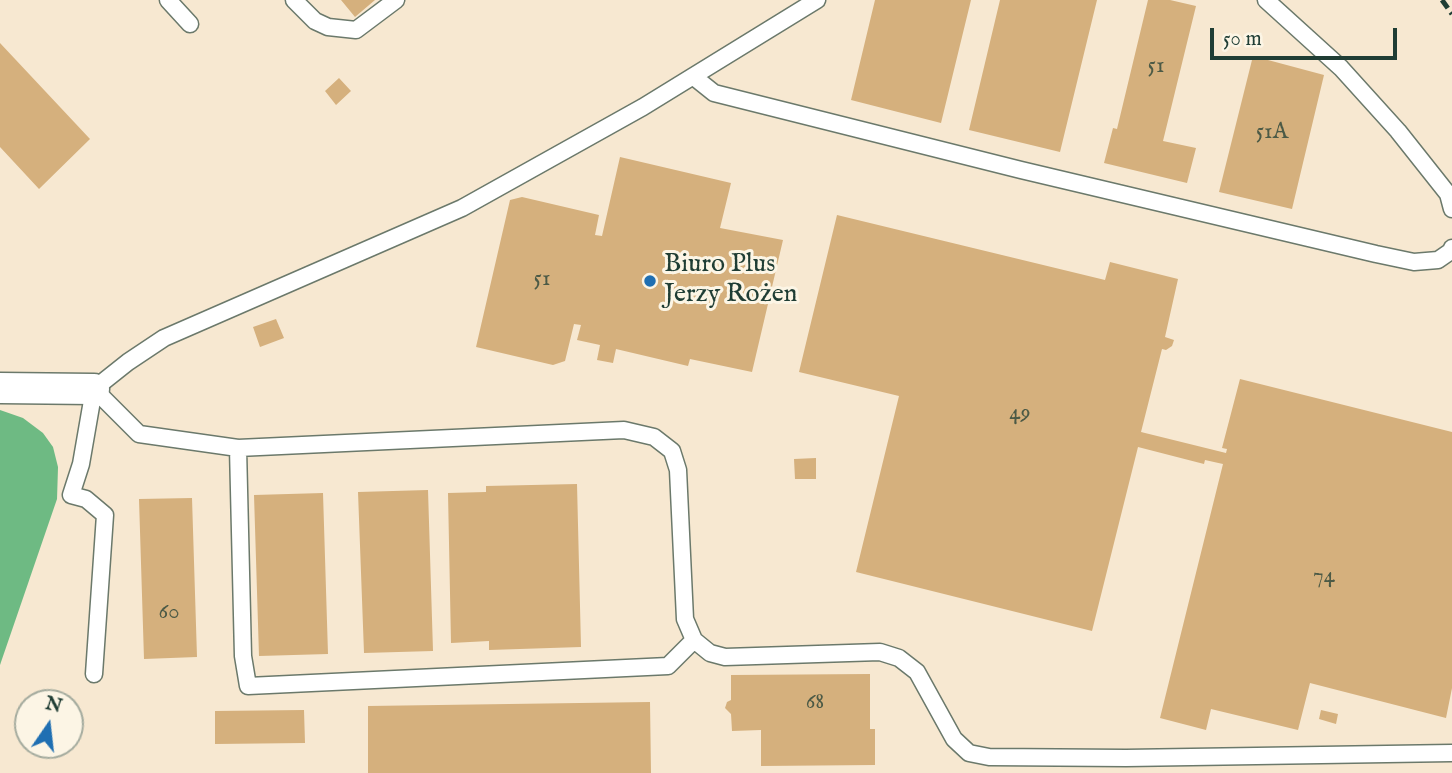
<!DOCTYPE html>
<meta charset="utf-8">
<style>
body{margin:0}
#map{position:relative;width:1452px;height:773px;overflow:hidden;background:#f7e8d1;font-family:"IM FELL English",serif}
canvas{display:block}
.north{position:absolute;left:14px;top:689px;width:70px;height:70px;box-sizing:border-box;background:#fcf5e5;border:2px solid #a4ab9e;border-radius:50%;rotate:14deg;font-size:19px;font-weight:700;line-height:28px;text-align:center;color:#1f3d34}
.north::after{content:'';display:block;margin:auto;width:24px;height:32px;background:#1f6fb2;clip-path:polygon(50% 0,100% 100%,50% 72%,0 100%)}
.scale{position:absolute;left:1210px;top:28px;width:187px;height:32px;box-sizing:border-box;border:4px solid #1f3d34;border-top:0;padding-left:9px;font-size:21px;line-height:24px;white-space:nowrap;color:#1f3d34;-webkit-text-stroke:5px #fcf5e5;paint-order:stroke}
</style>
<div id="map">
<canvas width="1452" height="773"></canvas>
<div class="north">N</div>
<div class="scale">50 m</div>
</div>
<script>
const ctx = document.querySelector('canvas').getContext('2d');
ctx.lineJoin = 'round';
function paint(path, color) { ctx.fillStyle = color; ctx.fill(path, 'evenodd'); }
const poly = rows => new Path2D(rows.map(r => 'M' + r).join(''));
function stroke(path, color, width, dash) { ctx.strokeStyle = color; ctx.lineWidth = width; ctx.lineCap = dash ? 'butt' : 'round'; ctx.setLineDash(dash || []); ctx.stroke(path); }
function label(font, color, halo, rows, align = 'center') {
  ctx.font = font + ' "IM FELL English",serif'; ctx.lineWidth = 6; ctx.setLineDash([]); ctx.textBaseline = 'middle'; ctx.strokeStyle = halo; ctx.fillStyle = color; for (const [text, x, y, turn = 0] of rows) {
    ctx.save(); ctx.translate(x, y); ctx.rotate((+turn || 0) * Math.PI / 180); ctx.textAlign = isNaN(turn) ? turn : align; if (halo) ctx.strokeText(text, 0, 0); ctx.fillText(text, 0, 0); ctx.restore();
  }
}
const forest = poly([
 [0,410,23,418,43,433,53,447,58,467,57,499,0,665]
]);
const building = poly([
 [341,0,375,0,355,17],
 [875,0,971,0,941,123,851,100],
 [1000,0,1097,0,1060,152,969,130],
 [1148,0,1170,0,1196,6,1163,141,1196,148,1187,183,1104,163,1113,128,1117,129],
 [0,43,90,139,39,189,0,147],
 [1253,56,1324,75,1292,209,1219,192],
 [339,78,351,91,336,105,325,91],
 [620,157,731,183,720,228,783,240,752,372,690,359,688,366,616,349,613,363,597,360,600,345,577,340,581,325,574,324,565,361,553,365,476,347,510,200,522,197,599,215,595,235,602,236],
 [837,215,1105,280,1110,262,1178,279,1165,337,1174,340,1172,346,1166,350,1162,349,1141,432,1226,453,1227,449,1222,448,1240,379,1452,432,1452,688,1446,718,1310,683,1298,730,1211,709,1206,730,1160,718,1223,464,1205,460,1204,464,1138,447,1092,631,856,572,899,396,799,372],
 [276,319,284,338,260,347,253,327],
 [816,458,816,479,795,479,794,459],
 [577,484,581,647,489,650,489,641,451,643,448,493,486,492,486,486],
 [428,490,433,651,364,653,358,492],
 [323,493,328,654,259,656,254,495],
 [192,498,197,657,144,659,139,499],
 [870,674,870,729,875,729,875,765,761,766,761,730,732,731,731,714,725,708,727,702,731,700,731,675],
 [650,702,651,773,368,773,368,706],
 [304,710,305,743,215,744,215,711],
 [1321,710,1338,714,1336,724,1319,719]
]);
const service = poly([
 [168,0,190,24],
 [294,0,315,21,328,27,356,30,396,0],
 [1266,0,1341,68,1398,131,1448,194,1452,209],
 [694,77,714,93,1021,170,1376,254,1414,262,1438,260,1451,251,1452,248],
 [94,389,139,434,238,448,624,430,654,437,672,451,678,470,685,619,694,640,710,653,725,657,880,652,899,658,917,672,954,739,969,753,989,757,1126,758,1452,753],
 [238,448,243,656,248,686,668,666,694,640],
 [94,674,105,515,86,499,71,495,81,464,94,389,128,362,164,338,462,208,643,107,817,0]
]);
const minor = poly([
 [0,388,94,389]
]);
const rail = poly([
 [1442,0,1452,14]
]);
const markers = [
 [650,281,7,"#1f6fb2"]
];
const numberNames = [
 ["51",1156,67],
 ["51A",1272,133],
 ["51",542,280],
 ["49",1020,414],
 ["74",1324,577],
 ["60",169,613],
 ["68",815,703]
];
const poiNames = [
 ["Biuro Plus",664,266],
 ["Jerzy Rożen",664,296]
];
paint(forest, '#6eba83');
paint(building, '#d5b07d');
stroke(service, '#6b796b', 19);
stroke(minor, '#6b796b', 33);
stroke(service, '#fff', 16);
stroke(minor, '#fff', 30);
stroke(rail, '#1f3d34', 5, [10, 5]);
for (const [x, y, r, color] of markers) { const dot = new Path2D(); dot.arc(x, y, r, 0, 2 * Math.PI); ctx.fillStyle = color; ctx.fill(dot); stroke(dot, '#fcf5e5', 2.5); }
label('23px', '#4c5a46', null, numberNames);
label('26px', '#1f3d34', '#fcf5e5', poiNames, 'left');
</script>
